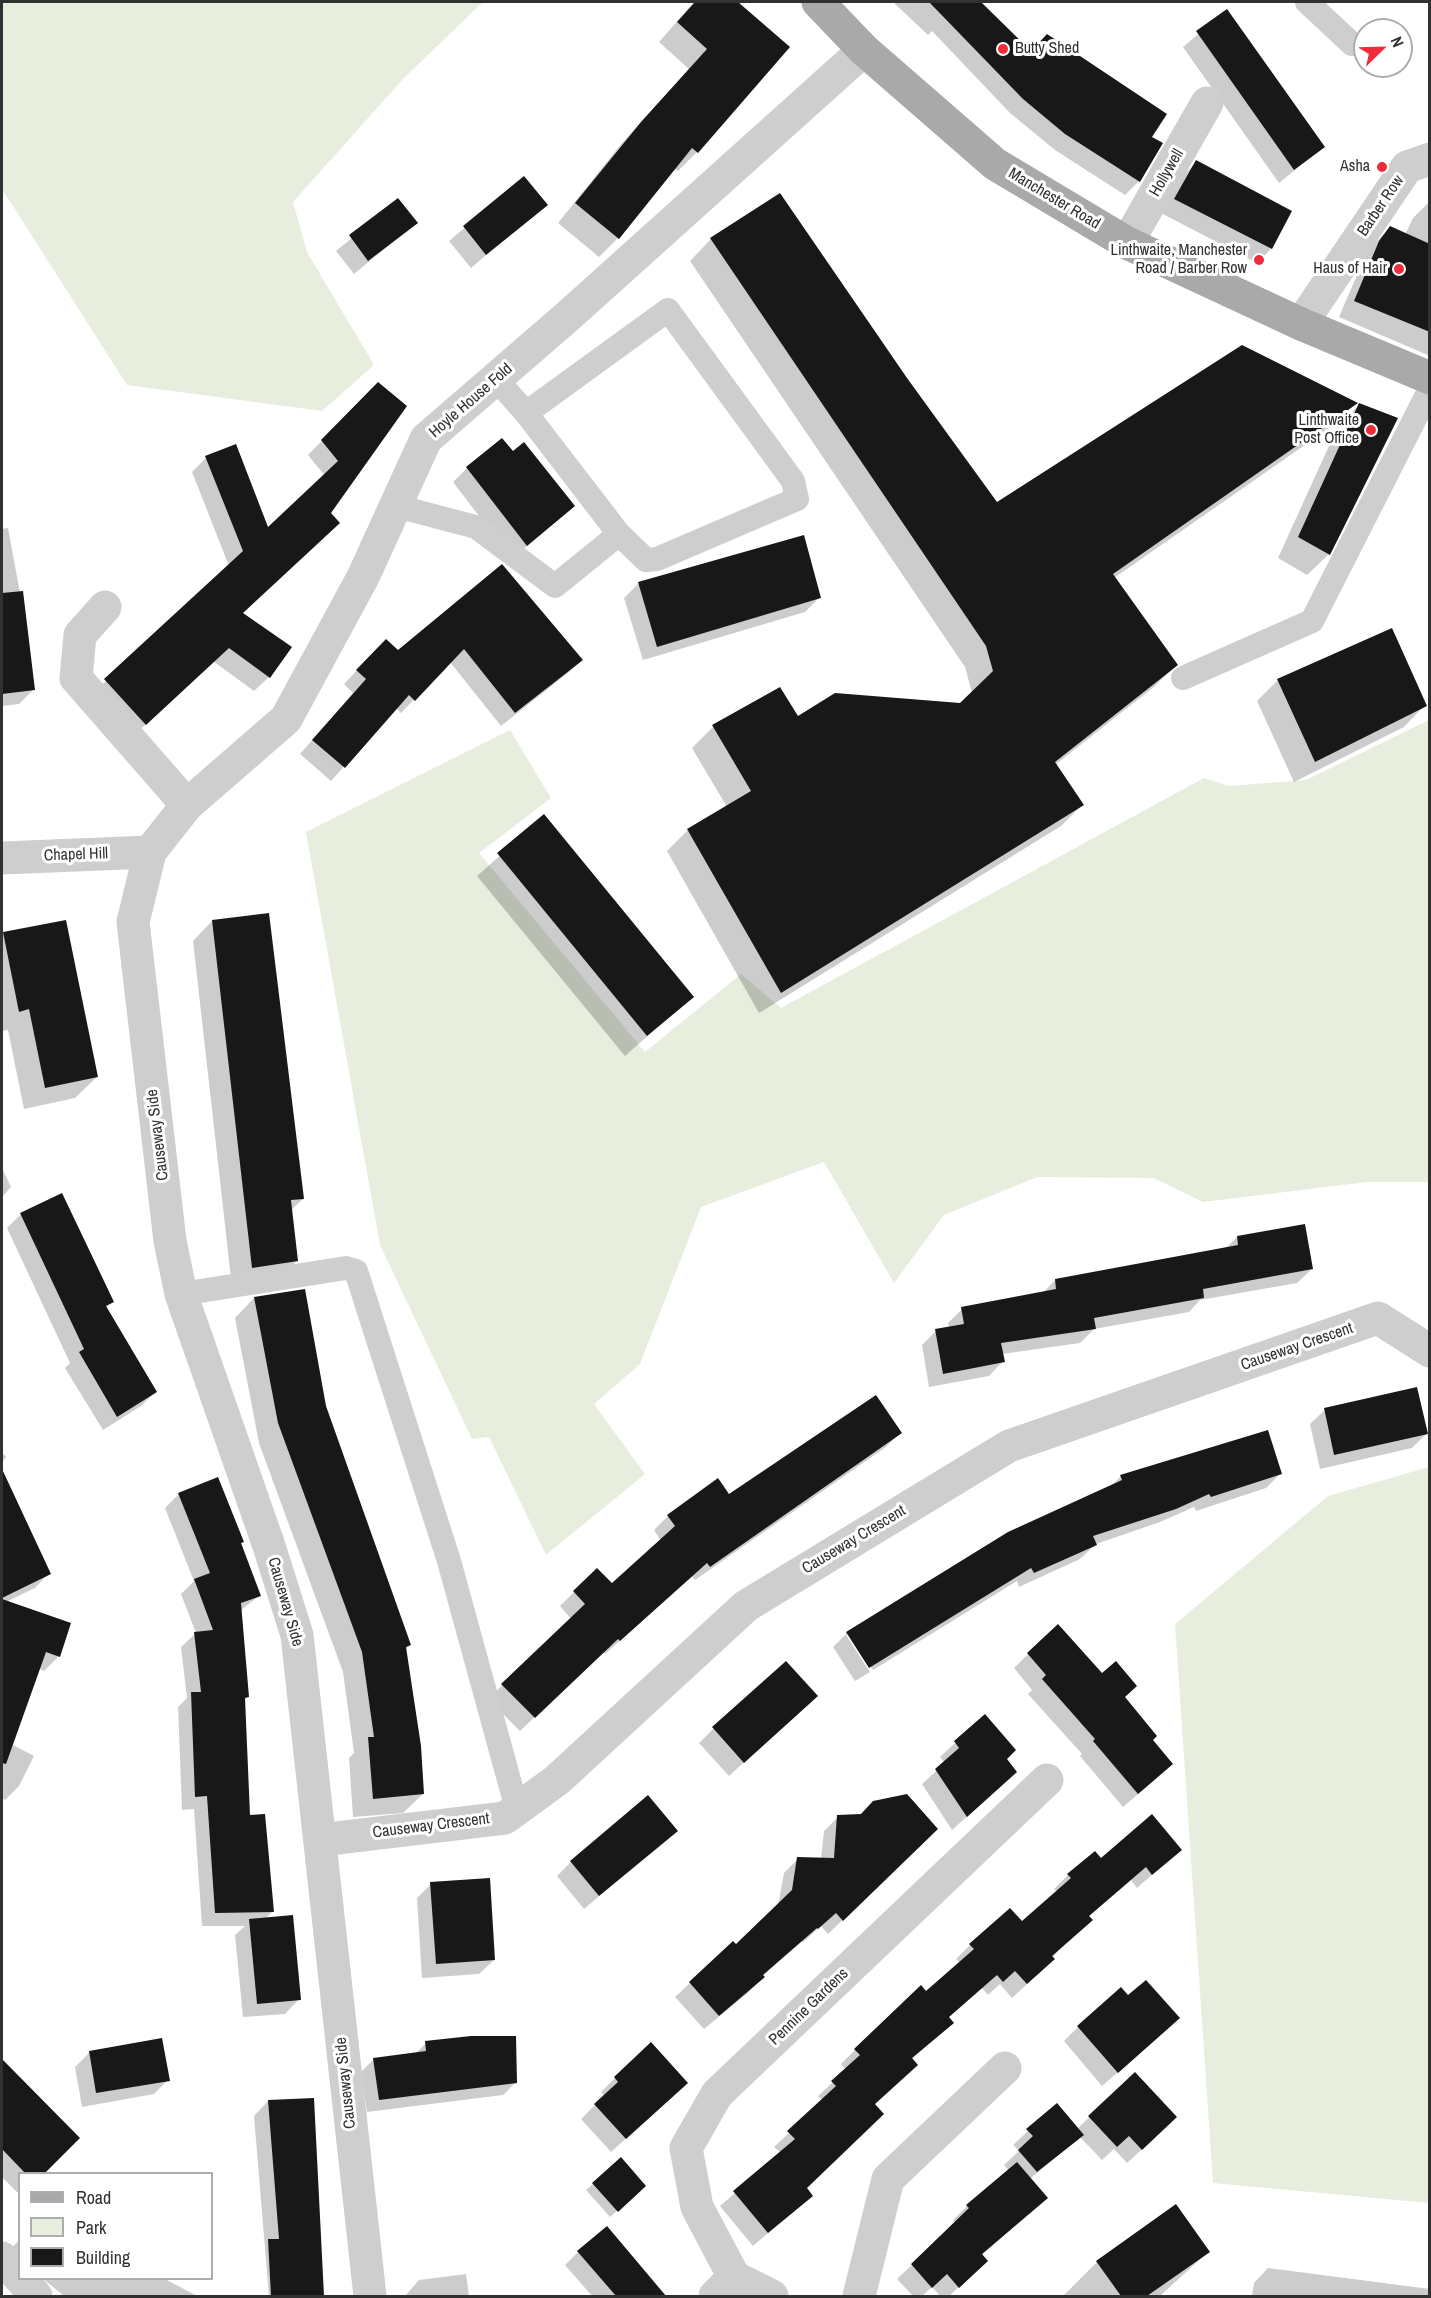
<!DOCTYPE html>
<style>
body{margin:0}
#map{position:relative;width:1431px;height:2298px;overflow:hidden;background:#fff;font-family:"Archivo Narrow",sans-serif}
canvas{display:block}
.frame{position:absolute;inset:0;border:3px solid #313131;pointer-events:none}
.legend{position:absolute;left:18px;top:2172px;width:195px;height:108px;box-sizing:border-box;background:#fff;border:2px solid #adadad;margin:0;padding:8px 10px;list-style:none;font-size:18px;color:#313131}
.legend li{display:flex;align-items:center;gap:12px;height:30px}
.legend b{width:30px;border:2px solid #adadad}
.north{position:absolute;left:1353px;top:18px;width:60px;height:60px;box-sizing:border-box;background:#fff;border:2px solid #adadad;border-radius:50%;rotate:67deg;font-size:16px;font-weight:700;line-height:24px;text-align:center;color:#313131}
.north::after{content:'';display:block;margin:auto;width:21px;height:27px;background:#ef2c3b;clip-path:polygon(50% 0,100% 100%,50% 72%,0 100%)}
</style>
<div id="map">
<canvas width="1431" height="2298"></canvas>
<div class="frame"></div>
<ul class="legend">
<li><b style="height:8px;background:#a9a9a9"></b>Road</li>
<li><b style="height:16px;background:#e7eede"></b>Park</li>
<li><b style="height:16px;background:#181818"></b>Building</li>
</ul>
<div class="north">N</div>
</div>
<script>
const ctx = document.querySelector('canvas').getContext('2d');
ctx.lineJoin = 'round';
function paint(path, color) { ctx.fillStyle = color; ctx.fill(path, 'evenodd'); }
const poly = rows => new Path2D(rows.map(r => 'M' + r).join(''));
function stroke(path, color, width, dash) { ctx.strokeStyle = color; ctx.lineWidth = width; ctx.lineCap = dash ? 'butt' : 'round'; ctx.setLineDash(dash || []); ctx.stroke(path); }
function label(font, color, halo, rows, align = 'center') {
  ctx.font = font + ' "Archivo Narrow",sans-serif'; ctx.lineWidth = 6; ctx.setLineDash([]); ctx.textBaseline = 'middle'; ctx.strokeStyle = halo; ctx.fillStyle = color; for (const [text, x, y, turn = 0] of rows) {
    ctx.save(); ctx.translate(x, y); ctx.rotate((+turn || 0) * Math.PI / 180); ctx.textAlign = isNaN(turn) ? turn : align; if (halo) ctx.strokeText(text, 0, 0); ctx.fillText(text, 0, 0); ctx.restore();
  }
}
const green = poly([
 [2,2,483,2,403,79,293,202,307,252,374,365,322,411,127,385,2,189],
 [1429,720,1429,1182,1367,1182,1203,1202,1154,1178,1037,1177,944,1215,894,1283,824,1162,701,1207,640,1364,594,1404,645,1474,546,1555,489,1437,472,1439,380,1245,306,832,510,730,551,798,479,853,645,1052,741,974,781,1008,1204,778,1229,786,1306,780],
 [1429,1467,1429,2203,1213,2183,1175,1624,1328,1496]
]);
const shadow = poly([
 [694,2,735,2,788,47,697,152,678,171,674,168,618,238,599,257,558,223,622,143,689,69,659,42],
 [893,2,979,2,1030,53,1150,138,1139,181,1125,195,1055,150,1010,113,932,31,928,35],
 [1226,11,1323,147,1279,183,1183,47],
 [1196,162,1271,249,1257,263,1161,213,1182,177],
 [524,178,546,204,471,268,449,241],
 [398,200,416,223,354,274,336,251],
 [1429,202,1430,202,1430,356,1339,317,1364,259,1374,244,1390,228,1405,235,1413,218],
 [711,239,906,378,997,504,1356,403,1335,424,1114,578,1176,665,1155,686,1055,765,1082,805,1061,826,759,1013,667,851,688,830,727,807,692,748,713,727,961,704,972,693,965,667,690,261],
 [378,384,405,407,242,613,269,677,254,691,213,661,131,738,91,695,229,566,192,472,206,458,267,530,325,476,308,455],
 [1359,405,1329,554,1307,575,1278,558,1338,426],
 [513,453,573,506,512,559,453,482,467,468],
 [8,528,25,620,33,690,19,704,2,706,2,529],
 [803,537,819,598,805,612,643,660,624,598,638,584],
 [501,566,581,660,568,673,501,726,450,662,401,713,396,708,331,781,300,754,353,693,344,684,372,654,398,652],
 [1278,680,1425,705,1404,727,1294,782,1257,701],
 [544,817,692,997,625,1056,477,876],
 [212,921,303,1199,291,1210,297,1261,277,1280,232,1287,193,941],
 [4,933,97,1077,75,1098,24,1109,8,1030,2,1031,2,936],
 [2,1168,11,1187,2,1197],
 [21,1214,112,1302,105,1308,155,1392,141,1406,103,1430,65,1368,70,1363,7,1228],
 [1237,1237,1312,1269,1297,1283,1200,1300,1189,1312,1094,1329,1080,1343,1002,1354,1003,1361,989,1376,929,1387,922,1345,936,1331,949,1328,948,1323,962,1309,1043,1293,1055,1280,1225,1249],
 [254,1298,325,1407,410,1645,405,1650,423,1794,403,1813,353,1817,349,1758,354,1753,343,1672,259,1443,235,1318],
 [1325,1410,1427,1433,1412,1448,1320,1469,1310,1424],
 [900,1433,886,1447,695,1580,692,1576,605,1654,603,1652,520,1731,488,1699,571,1619,560,1606,574,1592,597,1570,612,1585,661,1541,654,1530,668,1516,717,1480,729,1496],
 [2,1452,6,1457,2,1462],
 [2,1473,49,1573,35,1588,6,1602,59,1656,44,1671,38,1668,11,1744,34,1756,19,1786,5,1800,2,1798,2,1606,4,1604,2,1604],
 [1280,1474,1266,1488,1196,1511,1194,1507,1160,1522,1096,1544,1080,1559,1019,1587,1017,1581,873,1670,850,1635,846,1635,870,1672,855,1681,833,1647,847,1633,1111,1486,1121,1476],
 [179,1494,243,1542,240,1544,260,1595,240,1611,247,1697,244,1700,249,1817,272,1912,265,1919,299,1999,285,2014,243,2017,235,1935,245,1926,202,1926,194,1809,182,1810,178,1707,187,1698,181,1647,196,1633,181,1594,194,1581,165,1508],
 [1028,1654,1123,1698,1151,1740,1157,1778,1123,1807,1080,1756,1082,1754,1028,1694,1032,1690,1014,1668],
 [801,1710,729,1776,699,1743,713,1729],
 [984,1716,1005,1760,1001,1786,952,1830,922,1784,945,1763,940,1757],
 [838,1817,922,1843,828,1934,821,1926,803,1942,801,1941,762,1976,749,1992,704,2029,675,1997,733,1943,736,1946,778,1906,784,1873,798,1859,821,1859,824,1831],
 [676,1831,584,1909,557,1876,571,1862],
 [1180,1850,1137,1888,1131,1880,1088,1917,1039,1973,1012,1998,1000,1984,988,1995,982,1988,948,2018,952,2023,911,2060,805,2188,811,2196,753,2246,720,2206,781,2153,774,2147,823,2101,818,2096,846,2070,841,2064,855,2050,960,1963,956,1959,970,1945,1022,1923,1057,1892,1054,1889,1068,1875,1100,1860],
 [431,1884,494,1960,479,1974,422,1978,417,1898],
 [1078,2027,1164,2032,1102,2086,1064,2041],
 [426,2043,516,2082,503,2095,367,2112,361,2072,374,2059,415,2054],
 [89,2053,168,2080,154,2094,82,2107,75,2067],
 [11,2070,42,2174,20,2174,20,2195,2,2177,2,2079],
 [1135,2074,1161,2132,1127,2163,1114,2149,1102,2160,1080,2137,1030,2179,1046,2198,981,2256,972,2275,949,2296,940,2296,932,2287,922,2296,913,2296,897,2279,956,2223,953,2220,967,2206,1009,2171,1004,2165,1019,2151,1013,2145,1056,2105,1077,2129],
 [615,2078,672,2097,611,2152,581,2119,604,2096,601,2092],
 [312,2100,323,2296,269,2296,254,2116,268,2101],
 [593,2184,637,2193,610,2217,586,2190],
 [20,2239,20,2260,9,2251],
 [578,2252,658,2289,650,2296,592,2296,565,2265],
 [1208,2252,1160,2296,1063,2296,1097,2262],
 [1268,2268,1430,2289,1430,2296,1252,2296,1254,2283],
 [466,2274,469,2296,405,2296,419,2280],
 [42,2278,163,2278,197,2296,64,2296]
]);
const building = poly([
 [695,2,738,2,790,47,698,153,692,148,619,239,575,203,641,122,707,49,677,22],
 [929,2,981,2,1031,51,1047,34,1167,114,1152,137,1163,143,1140,182,1065,134,1023,99],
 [1227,9,1325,147,1294,170,1196,31],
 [1196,160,1292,211,1272,249,1174,199],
 [524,176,548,205,486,255,463,226],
 [780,193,907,378,997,502,1242,345,1358,403,1113,574,1178,665,1055,762,1084,805,781,993,687,829,751,791,712,725,780,687,798,716,835,693,960,703,993,671,986,646,710,238],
 [398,198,418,223,368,261,349,235],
 [1390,226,1430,244,1430,332,1354,301,1379,241],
 [378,382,407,406,331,513,340,523,243,613,292,647,270,678,229,648,146,725,104,679,243,551,205,456,236,444,268,527,338,461,321,440],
 [1359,403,1398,418,1330,555,1298,537],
 [502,438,513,451,524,442,575,506,527,546,466,467],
 [804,535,821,598,657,647,638,582],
 [502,564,583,660,515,713,464,649,415,701,409,695,345,768,312,740,366,679,356,670,386,639,398,650],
 [23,591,35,690,2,694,2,593],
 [1392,628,1427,706,1315,762,1277,679],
 [544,814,694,997,647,1036,497,853],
 [269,913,304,1199,291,1200,298,1261,252,1268,212,920],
 [66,920,98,1077,45,1088,29,1009,19,1012,3,932],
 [62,1193,114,1302,106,1306,157,1392,117,1417,79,1352,84,1349,20,1213],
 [1305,1224,1313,1269,1203,1289,1204,1298,1094,1318,1096,1329,1001,1343,1005,1362,943,1374,935,1329,964,1324,961,1307,1056,1289,1055,1279,1238,1245,1237,1236],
 [305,1289,326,1406,411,1645,406,1647,421,1746,424,1794,373,1799,368,1737,374,1737,362,1652,278,1423,254,1297],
 [1417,1387,1428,1434,1334,1455,1324,1408],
 [876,1395,902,1433,710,1567,707,1563,620,1641,618,1639,535,1718,501,1684,585,1604,573,1591,597,1568,612,1583,675,1526,667,1515,718,1478,729,1494],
 [1268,1430,1282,1474,1211,1497,1209,1494,1176,1509,1093,1536,1097,1545,1034,1573,1031,1568,869,1668,846,1632,1008,1532,1122,1480,1120,1475],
 [2,1469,51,1574,2,1598],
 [218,1477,244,1542,241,1543,261,1596,241,1603,249,1697,245,1698,250,1815,265,1814,274,1912,215,1913,207,1796,195,1797,191,1692,201,1692,194,1632,213,1630,194,1579,210,1573,178,1493],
 [2,1599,71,1623,60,1657,46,1652,6,1764,2,1763],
 [1058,1624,1102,1673,1116,1661,1137,1686,1125,1697,1157,1736,1153,1740,1173,1764,1138,1794,1093,1741,1095,1739,1042,1679,1046,1675,1027,1653],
 [786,1661,818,1696,744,1763,712,1727],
 [985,1714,1016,1750,1007,1759,1017,1772,967,1817,935,1769,959,1748,954,1741],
 [907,1794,938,1829,843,1921,836,1913,818,1929,817,1928,763,1975,765,1977,719,2016,689,1982,733,1941,736,1944,792,1890,797,1857,834,1858,837,1815,861,1814,873,1801],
 [648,1795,678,1831,599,1896,570,1861],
 [1152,1814,1182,1850,1152,1875,1146,1867,1089,1916,1093,1920,1052,1956,1055,1959,1027,1984,1015,1971,1003,1982,997,1975,949,2017,954,2023,912,2058,918,2065,875,2104,884,2114,807,2188,813,2196,768,2233,733,2191,795,2139,787,2131,836,2086,831,2081,860,2055,854,2049,921,1985,926,1991,974,1949,969,1944,1010,1908,1022,1921,1071,1878,1067,1874,1095,1851,1101,1858],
 [490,1878,495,1960,436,1964,430,1882],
 [293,1915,301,2000,257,2004,249,1919],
 [1146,1980,1180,2018,1118,2073,1077,2026,1121,1987,1128,1995],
 [471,2036,516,2036,517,2083,379,2100,373,2058,426,2051,425,2041],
 [162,2038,170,2081,96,2093,89,2051],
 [651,2042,688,2083,626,2139,594,2104,618,2082,614,2077],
 [2,2059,80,2138,44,2174,26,2174,2,2149],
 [1135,2072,1177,2117,1142,2150,1129,2136,1117,2147,1088,2116],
 [314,2098,324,2296,271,2296,268,2239,279,2239,268,2100],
 [1057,2103,1084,2135,1037,2172,1018,2150,1033,2136,1026,2129],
 [621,2157,646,2186,618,2212,592,2183],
 [1017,2162,1048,2198,982,2254,988,2261,959,2288,947,2274,932,2288,911,2264,969,2208,966,2205],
 [1176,2204,1210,2252,1147,2296,1121,2296,1096,2261],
 [607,2226,666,2296,616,2296,577,2251]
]);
const service = poly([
 [1307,2,1352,44],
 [496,379,526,413,619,534,646,560,657,559,797,499,793,481,668,310,526,413],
 [396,506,476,527,555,586,619,534],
 [1183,678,1312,621,1430,389],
 [181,1294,346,1268,356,1271,449,1561,517,1809]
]);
const minor = poly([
 [1127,243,1207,103],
 [1301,324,1407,167,1430,159],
 [105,607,80,635,76,678,187,805],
 [2,858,150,852],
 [320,1840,505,1818,557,1780,746,1606,1009,1446,1378,1318,1430,1351],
 [2,2258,36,2296],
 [715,2296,734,2277],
 [772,2296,734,2277,697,2207,686,2148,717,2094,1047,1780],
 [859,2296,888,2179,1005,2068]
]);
const tertiary = poly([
 [370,2296,297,1635,269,1546,181,1294,170,1241,133,922,150,852,187,805,286,719,363,577,426,439,567,317,864,50]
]);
const primary = poly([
 [818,2,864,50,995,164,1127,243,1301,324,1430,378]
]);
const markers = [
 [1003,49,6,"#ef2c3b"],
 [1382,167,6,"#ef2c3b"],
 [1259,260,6,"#ef2c3b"],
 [1399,269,6,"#ef2c3b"],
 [1371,430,6,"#ef2c3b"]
];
const poiNames = [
 ["Butty Shed",1015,49,"left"],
 ["Asha",1370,167],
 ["Linthwaite, Manchester",1247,251],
 ["Road / Barber Row",1247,269],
 ["Haus of Hair",1387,269],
 ["Linthwaite",1359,421],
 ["Post Office",1359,439]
];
const streetNames = [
 ["Hollywell",1167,173,-60],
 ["Manchester Road",1054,199,31],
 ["Barber Row",1381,206,-56],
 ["Hoyle House Fold",471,401,-41],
 ["Chapel Hill",76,855,-2],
 ["Causeway Side",158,1135,-97],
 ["Causeway Crescent",1297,1347,-19],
 ["Causeway Crescent",854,1540,-31],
 ["Causeway Side",285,1602,74],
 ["Causeway Crescent",431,1826,-7],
 ["Pennine Gardens",809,2007,-44],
 ["Causeway Side",346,2083,-96]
];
paint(green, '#e7eede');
paint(shadow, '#0003');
paint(building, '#181818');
stroke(service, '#cecece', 24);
stroke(minor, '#cecece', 33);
stroke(tertiary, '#cecece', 33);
stroke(primary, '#a9a9a9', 33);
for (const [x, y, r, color] of markers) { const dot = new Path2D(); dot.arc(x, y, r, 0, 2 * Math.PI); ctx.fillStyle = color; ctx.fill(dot); stroke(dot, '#fff', 2); }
label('16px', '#313131', '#fff', poiNames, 'right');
label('16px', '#313131', '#fff', streetNames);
</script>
